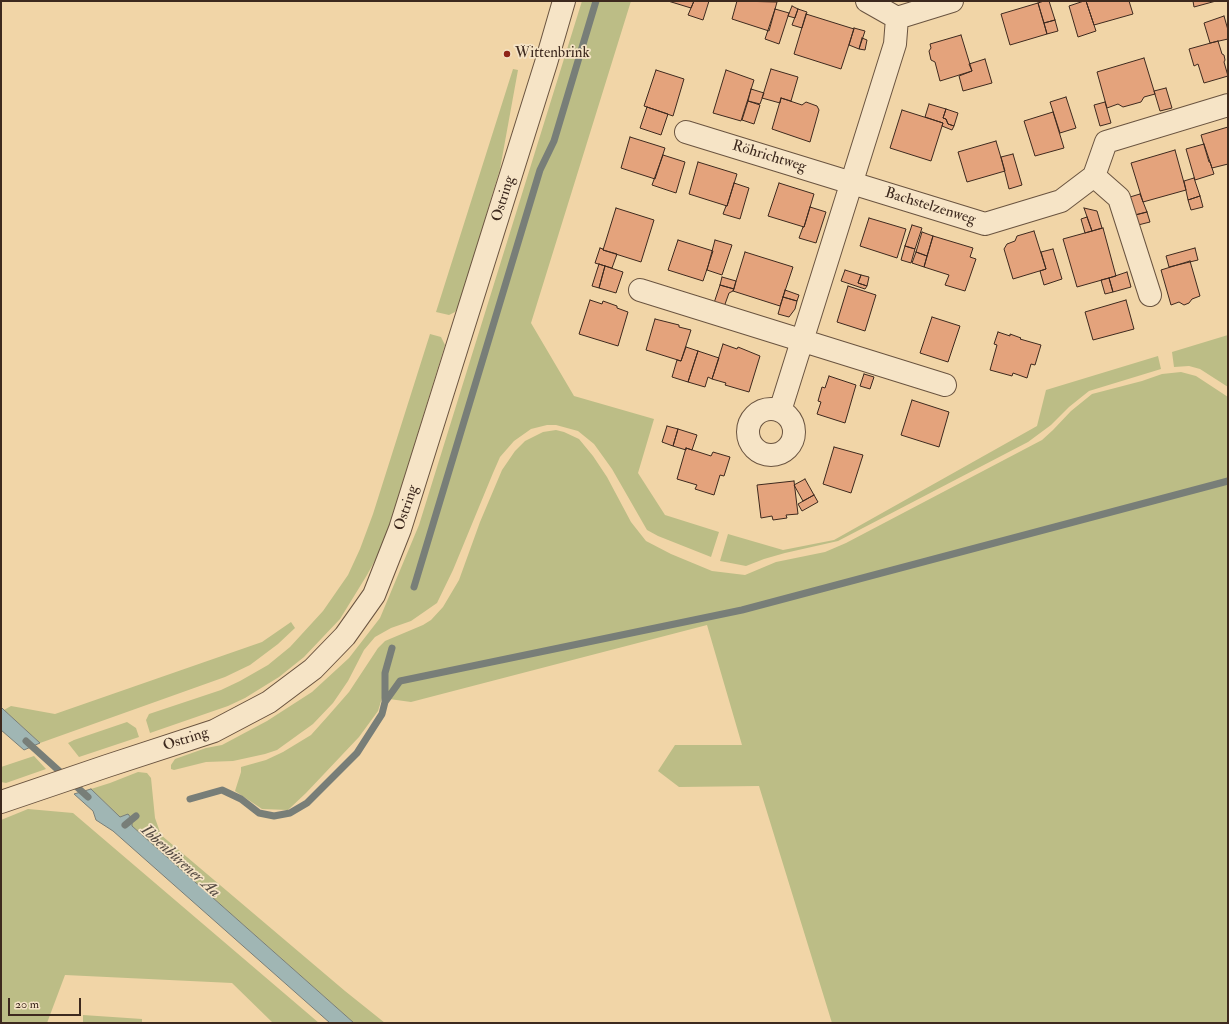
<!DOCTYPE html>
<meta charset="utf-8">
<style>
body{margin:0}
#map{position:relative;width:1229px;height:1024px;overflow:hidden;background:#f1d5a7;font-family:"IM FELL Double Pica",serif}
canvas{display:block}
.frame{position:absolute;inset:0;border:2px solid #3d291e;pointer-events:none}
.scale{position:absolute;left:8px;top:998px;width:73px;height:18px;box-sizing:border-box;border:2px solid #3d291e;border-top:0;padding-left:5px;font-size:12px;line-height:14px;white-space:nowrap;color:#3d291e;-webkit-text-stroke:3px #f6e4c6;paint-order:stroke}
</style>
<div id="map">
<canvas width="1229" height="1024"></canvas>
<div class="frame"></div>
<div class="scale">20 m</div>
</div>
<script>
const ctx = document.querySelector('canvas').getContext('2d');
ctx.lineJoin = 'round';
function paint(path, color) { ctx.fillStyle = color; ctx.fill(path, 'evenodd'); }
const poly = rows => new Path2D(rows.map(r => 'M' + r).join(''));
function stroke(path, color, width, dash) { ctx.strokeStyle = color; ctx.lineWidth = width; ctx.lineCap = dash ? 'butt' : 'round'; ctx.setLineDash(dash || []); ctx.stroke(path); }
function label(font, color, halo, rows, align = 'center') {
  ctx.font = font + ' "IM FELL Double Pica",serif'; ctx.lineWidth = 3.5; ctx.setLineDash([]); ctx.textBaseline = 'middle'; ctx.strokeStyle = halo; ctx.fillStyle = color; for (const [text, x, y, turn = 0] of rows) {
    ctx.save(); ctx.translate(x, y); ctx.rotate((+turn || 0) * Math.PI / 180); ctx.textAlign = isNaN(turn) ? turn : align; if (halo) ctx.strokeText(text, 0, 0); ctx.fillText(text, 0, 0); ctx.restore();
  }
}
const green = poly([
 [582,1,631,1,531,323,574,396,654,419,638,473,665,515,719,532,711,557,658,536,647,530,612,469,594,444,578,431,556,425,547,425,531,429,514,441,500,457,493,473,453,570,437,603,411,621,391,628,375,637,364,650,348,681,333,703,313,724,277,750,265,754,233,761,206,762,174,770,171,769,171,765,175,759,206,748,222,745,267,721,312,692,349,658,380,618,419,525],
 [513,69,518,70,500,169,459,305,455,312,449,315,436,312],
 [430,334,441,337,445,345,391,520,379,553,367,575,340,619,304,657,279,677,245,698,228,706,150,733,146,720,149,714,221,690,240,681,268,665,290,647,323,611,348,575,360,549,373,514],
 [1228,335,1228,387,1200,369,1189,366,1174,367,1172,352],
 [1158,356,1161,369,1089,391,1069,407,1051,425,1028,442,838,541,785,553,764,559,746,566,720,561,728,534,783,550,834,540,1037,426,1046,390],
 [1181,372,1196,376,1228,397,1228,1023,832,1023,759,786,679,787,658,771,675,745,742,745,707,625,411,702,382,698,378,711,359,737,306,793,288,810,262,809,235,791,241,772,241,767,266,760,283,752,311,735,328,716,349,692,378,648,385,641,423,625,431,620,443,607,459,580,480,522,502,470,515,451,525,441,543,432,556,430,564,432,579,439,593,456,607,477,631,522,646,541,671,554,712,571,745,575,776,562,825,552,846,543,1042,440,1053,430,1071,411,1092,394,1142,381,1162,374],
 [291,622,295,628,278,644,250,665,225,677,40,743,4,710,11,706,55,714,262,642],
 [127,722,136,728,139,737,79,757,68,743,74,740],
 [34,756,46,769,6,783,1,782,1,767],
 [138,772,147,773,151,778,155,818,161,835,345,991,385,1023,354,1023,132,826,132,819,120,817,91,789,110,783],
 [28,809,73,813,319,1023,273,1023,232,983,65,975,47,1023,1,1023,1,820],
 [83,1015,142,1019,142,1023,83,1023]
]);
const water = poly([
 [1,707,4,710,40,743,24,750,1,730,1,707],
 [91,789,120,817,128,814,132,819,132,826,354,1023,330,1023,113,831,96,820,93,811,74,794,91,789]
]);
const stream = poly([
 [414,587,540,170,554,141,596,1],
 [385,701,385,673,392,648],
 [26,741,88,797],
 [190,799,222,790,241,799,259,813,274,816,290,813,307,803,357,753,382,714,385,702,400,681,742,610,1228,481],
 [125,825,136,816]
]);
const building = poly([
 [668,1,694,1,691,8,668,1],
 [694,1,709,1,703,20,688,15,694,1],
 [737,1,777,2,769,31,732,19,737,1],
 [1044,1,1049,1,1055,20,1044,23,1038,3,1044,1],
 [1084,1,1086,1,1096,31,1078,37,1069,6,1084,1],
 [1086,1,1129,1,1133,14,1094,25,1086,1],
 [1193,1,1216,1,1194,7,1193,1],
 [1038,3,1047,34,1010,45,1001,14,1038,3],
 [792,6,798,9,795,18,788,16,792,6],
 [775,9,789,13,779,44,765,39,775,9],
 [798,9,807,12,802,28,792,25,798,9],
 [806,14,854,29,841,69,794,54,806,14],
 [1224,16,1228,30,1228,39,1210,43,1204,23,1224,16],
 [1055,20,1058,31,1047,34,1044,23,1055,20],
 [854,28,865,31,859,49,849,45,854,28],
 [961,35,972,71,940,81,935,62,931,60,929,51,931,48,930,44,961,35],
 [862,38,867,40,865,50,859,49,862,38],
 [1218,41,1222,54,1224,55,1225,60,1224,62,1228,76,1204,83,1198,64,1194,66,1189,49,1218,41],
 [1144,58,1155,94,1144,97,1141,102,1123,107,1118,104,1107,108,1097,72,1144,58],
 [985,59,992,83,963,91,959,76,972,71,969,64,985,59],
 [771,69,798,77,791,101,781,98,780,103,762,98,771,69],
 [656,70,684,79,673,116,644,106,656,70],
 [726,70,754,80,741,121,713,113,726,70],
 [1166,88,1172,108,1160,111,1154,91,1166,88],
 [751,89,764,93,760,104,748,101,751,89],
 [1066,97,1076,128,1060,133,1050,102,1066,97],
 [781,98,802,105,806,102,817,106,819,110,810,142,772,129,781,98],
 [748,101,760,105,754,124,742,120,748,101],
 [1105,102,1111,123,1100,126,1094,105,1105,102],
 [929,104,946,109,943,118,946,119,948,124,954,126,952,130,942,126,943,123,925,117,929,104],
 [647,107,668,114,661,135,640,128,647,107],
 [946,109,958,113,954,126,948,124,946,119,943,118,946,109],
 [902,110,943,123,931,161,890,148,902,110],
 [1053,112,1064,148,1035,156,1024,121,1053,112],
 [1228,127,1228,164,1212,168,1210,162,1209,162,1201,135,1228,127],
 [630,137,665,148,655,179,621,168,630,137],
 [996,141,1005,171,967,182,958,152,996,141],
 [1204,144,1214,174,1195,180,1186,149,1204,144],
 [1175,150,1186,190,1143,202,1131,163,1175,150],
 [1013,154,1022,185,1009,189,1001,157,1013,154],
 [663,155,685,162,676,193,652,185,663,155],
 [698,162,737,174,727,206,689,194,698,162],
 [1194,178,1200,196,1188,200,1184,181,1194,178],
 [734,183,749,188,740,219,723,214,726,206,727,206,734,183],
 [779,183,814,194,804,227,768,216,779,183],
 [1140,194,1147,212,1135,215,1130,197,1140,194],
 [1200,196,1203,207,1191,210,1188,200,1200,196],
 [810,207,826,212,816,243,799,238,803,227,804,227,810,207],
 [616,208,654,220,641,262,603,250,616,208],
 [1084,208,1097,211,1102,228,1092,231,1084,208],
 [1147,212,1150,222,1138,225,1135,215,1147,212],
 [1087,217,1092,231,1085,233,1081,219,1087,217],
 [869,218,906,229,897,258,860,246,869,218],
 [912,225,922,228,915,249,905,246,912,225],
 [1103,228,1116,276,1077,287,1063,239,1103,228],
 [1034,231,1046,269,1013,279,1004,249,1007,244,1015,241,1017,236,1034,231],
 [922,232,933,236,927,256,916,252,922,232],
 [933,236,973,248,970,257,976,259,965,291,945,285,949,275,924,267,933,236],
 [678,240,713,251,703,281,668,270,678,240],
 [715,240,732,245,722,275,707,270,715,240],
 [905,246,915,249,911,263,901,260,905,246],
 [600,248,603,249,603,250,617,254,612,268,595,263,600,248],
 [1195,248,1198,260,1169,267,1166,256,1195,248],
 [1053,249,1062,279,1044,285,1040,271,1046,269,1041,252,1053,249],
 [745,252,793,267,780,306,733,291,745,252],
 [916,252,927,256,924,267,912,263,916,252],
 [1190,261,1200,296,1192,299,1189,303,1184,305,1179,302,1171,305,1161,270,1190,261],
 [599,264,605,266,599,288,592,286,599,264],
 [605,266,623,272,616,293,599,288,605,266],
 [845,270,861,275,858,283,867,286,865,289,841,281,845,270],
 [1127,272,1131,287,1113,292,1109,278,1127,272],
 [861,275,869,277,867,286,858,283,861,275],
 [722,277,736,281,734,289,720,285,722,277],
 [1109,278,1113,292,1105,294,1101,280,1109,278],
 [720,285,734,289,733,291,729,293,724,307,714,303,720,285],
 [848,286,876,295,865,331,837,322,848,286],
 [785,290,799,295,797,301,783,297,785,290],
 [783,297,797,301,795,309,789,317,778,314,783,297],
 [590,300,602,304,603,301,617,306,617,308,628,312,618,346,579,334,590,300],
 [1126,300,1134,329,1093,340,1085,312,1126,300],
 [932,317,960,326,948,362,920,353,932,317],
 [655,319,679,325,679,327,691,330,681,361,646,350,655,319],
 [998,332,1010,336,1010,334,1021,338,1020,339,1041,345,1035,365,1031,364,1027,378,1013,373,1012,376,990,370,997,345,994,344,998,332],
 [723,344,737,349,738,347,760,356,749,392,725,385,726,383,712,379,723,344],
 [686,347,698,351,688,382,672,377,677,360,681,361,686,347],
 [698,351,719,358,712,379,708,377,705,387,688,382,698,351],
 [864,374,874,377,870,389,860,386,864,374],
 [829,376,856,385,845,423,817,414,821,402,818,401,822,387,825,388,829,376],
 [912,400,949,412,939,447,901,435,912,400],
 [667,426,678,429,673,446,662,442,667,426],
 [678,429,697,435,692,450,686,448,686,450,673,446,678,429],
 [834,447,863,455,851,493,823,484,834,447],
 [686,448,711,456,713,452,730,457,724,476,720,475,714,495,695,489,697,485,677,479,686,448],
 [805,479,814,495,803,501,794,485,805,479],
 [794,481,798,514,786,515,787,518,773,520,772,516,761,518,757,485,794,481],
 [814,495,818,502,802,511,798,504,814,495]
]);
const minor = poly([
 [867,1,897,18,952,1],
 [686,132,985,224,1061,201,1094,176,1106,142,1228,105],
 [1094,176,1119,198,1150,295],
 [640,290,945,385],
 '748 432a23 23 0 1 1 46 0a23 23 0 1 1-46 0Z',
 [780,411,895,44,897,18],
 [1,802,107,766,214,731,269,702,313,669,345,636,374,595,400,529,546,63,564,1]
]);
const markers = [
 [507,54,4,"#8f2418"]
];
const poiNames = [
 ["Wittenbrink",515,54]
];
const streetNames = [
 ["Röhrichtweg",769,157,17],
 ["Ostring",504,199,-73],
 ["Bachstelzenweg",930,207,17],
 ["Ostring",407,508,-72],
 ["Ostring",186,740,-18]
];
const waterNames = [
 ["Ibbenbürener Aa",180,862,42]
];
paint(green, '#bcbd86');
paint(water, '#a0b6b4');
stroke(water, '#787e78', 1);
stroke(stream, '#787e78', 7);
paint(building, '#e4a37c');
stroke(building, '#3d291e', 1);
stroke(minor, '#6a5440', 24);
stroke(minor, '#f6e4c6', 22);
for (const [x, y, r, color] of markers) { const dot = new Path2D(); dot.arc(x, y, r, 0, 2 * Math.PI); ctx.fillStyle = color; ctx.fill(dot); stroke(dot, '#f6e4c6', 1.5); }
label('15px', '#3d291e', '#f6e4c6', poiNames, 'left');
label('15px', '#3d291e', '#f6e4c6', streetNames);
label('italic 16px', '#564c44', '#f6e4c6', waterNames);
</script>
